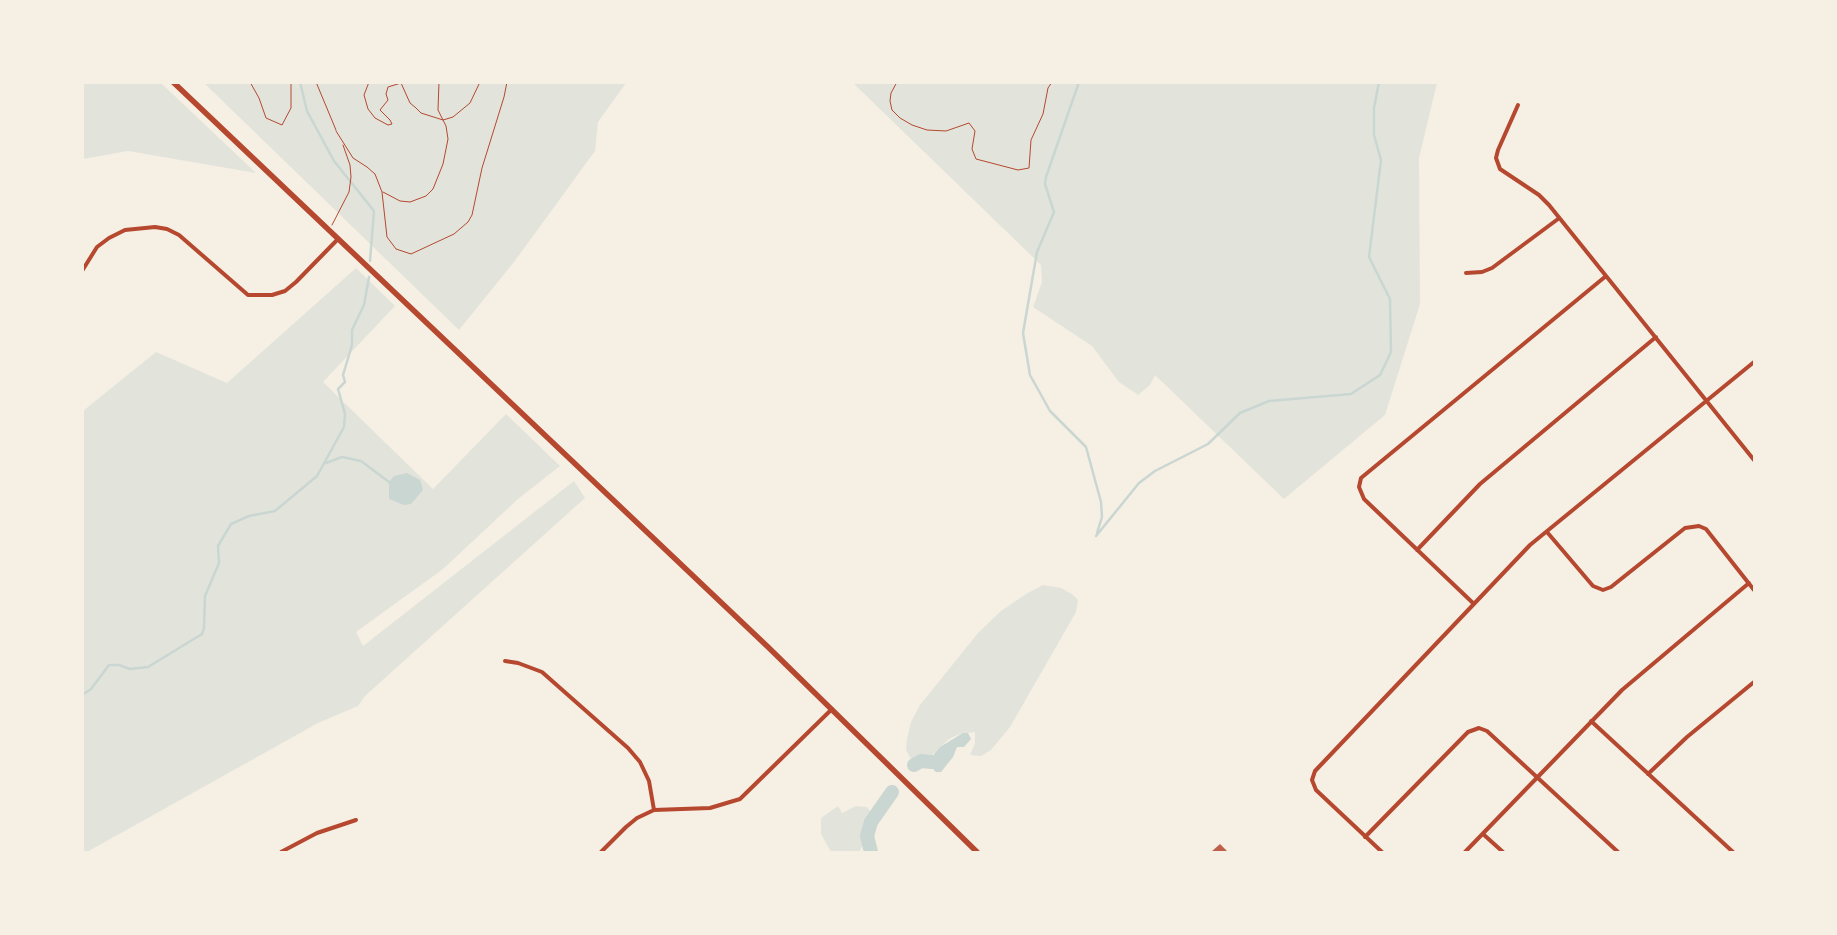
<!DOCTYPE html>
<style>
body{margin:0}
#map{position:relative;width:1837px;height:935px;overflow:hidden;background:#f6efe4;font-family:Roboto,sans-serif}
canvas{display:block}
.frame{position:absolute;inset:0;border:84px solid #f6efe4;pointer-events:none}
</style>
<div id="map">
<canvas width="1837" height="935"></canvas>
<div class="frame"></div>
</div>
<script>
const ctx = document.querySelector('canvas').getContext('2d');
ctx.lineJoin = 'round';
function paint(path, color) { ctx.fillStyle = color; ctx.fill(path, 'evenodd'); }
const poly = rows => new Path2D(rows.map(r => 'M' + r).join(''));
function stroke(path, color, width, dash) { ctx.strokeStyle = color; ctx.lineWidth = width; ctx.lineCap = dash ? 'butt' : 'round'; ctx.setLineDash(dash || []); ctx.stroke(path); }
const green = poly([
 [83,82,161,83,256,173,128,151,83,159],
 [204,83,626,83,598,122,595,151,514,262,459,330],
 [853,83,1437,83,1419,158,1420,304,1385,415,1284,499,1155,375,1150,385,1138,395,1119,382,1092,346,1033,307,1042,282,1041,265],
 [356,268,395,306,323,382,433,489,506,414,560,466,518,499,443,569,356,632,363,646,574,481,585,498,365,696,358,706,318,723,87,852,83,852,83,411,156,352,227,383],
 [1043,585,1061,588,1072,594,1078,600,1076,612,1010,727,991,750,981,756,970,755,975,743,975,732,960,734,949,739,933,754,927,765,912,761,906,750,907,739,911,722,920,705,978,633,1001,611,1026,594],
 [838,806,842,813,856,806,867,807,874,817,867,839,859,852,831,852,821,834,821,818]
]);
const water = poly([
 [407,473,420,480,423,490,411,504,404,505,389,499,389,482,394,476],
 [963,733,968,733,971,739,964,747,957,747,953,757,941,772,936,772,933,769,932,762,934,754,940,747]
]);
const stream = poly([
 [300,82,307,111,334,161,374,211,370,261],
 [1079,82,1046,177,1045,184,1054,212,1037,252,1023,333,1030,375,1050,411,1086,447,1101,502,1102,517,1097,533],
 [326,463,342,457,361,461,389,482],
 [1096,536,1139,483,1155,471,1208,444,1240,413,1269,401,1351,394,1380,375,1391,352,1390,299,1369,257,1381,160,1374,135,1374,108,1379,82],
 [82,695,91,689,109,665,119,665,130,669,148,667,202,634,204,628,205,596,219,563,218,546,231,524,249,516,275,511,317,476,344,427,345,414,338,389,345,382,343,375,352,345,352,330,364,305,369,277]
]);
const river = poly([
 [914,765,921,761,932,762],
 [871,852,867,836,871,822,892,792]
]);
const building = poly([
 [1220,844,1228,852,1211,852]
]);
const path = poly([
 [250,82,259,98,266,118,282,125,291,108,291,82],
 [316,82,336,130],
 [369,82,364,95,368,109,375,118,388,125,392,124,390,120,380,110,388,100,386,94,388,87,401,83,410,103,416,108,421,113,443,120,453,117,470,103,480,82],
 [897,82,891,93,890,101,892,110,900,118,912,125,927,130,946,131,969,123,975,131,972,149,976,159,1018,170,1029,168,1031,140,1043,114,1048,88,1052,82],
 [336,131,353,158,367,167,375,174,382,192,387,237,396,249,411,254,454,234,468,222,472,215,482,168,504,97,507,82],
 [383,192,400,201,410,202,426,196,433,189,443,164,448,139,446,126,438,110,439,82],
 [332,225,349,192,351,177,350,165,343,145]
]);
const minor = poly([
 [1518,105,1498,150,1496,158,1500,169,1539,195,1549,205,1754,460],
 [82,271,97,247,109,238,125,230,155,227,167,229,179,235,248,295,272,295,285,291,296,282,338,239],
 [1466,273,1482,272,1492,268,1558,219],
 [1547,532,1593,586,1603,590,1611,587,1685,528,1699,526,1706,529,1754,590],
 [1417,550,1480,484,1656,337],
 [1474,604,1364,499,1359,487,1361,478,1606,276],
 [505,661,518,663,542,672,628,748,640,762,649,781,654,810],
 [1591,721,1733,852],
 [1648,774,1687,737,1754,682],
 [1483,834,1503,852],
 [1365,837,1468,732,1479,728,1487,731,1618,852],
 [281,852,317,833,356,820],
 [601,852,626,827,637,818,654,810,710,808,740,799,832,709],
 [1382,852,1316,790,1312,780,1315,771,1530,545,1754,362],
 [1465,852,1622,690,1749,583]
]);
const secondary = poly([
 [173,82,768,647,977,852]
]);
paint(green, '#e2e4dc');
paint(water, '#c9d6d2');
stroke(stream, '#c9d6d2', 2.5);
stroke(river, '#c9d6d2', 14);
paint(building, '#bf614a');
stroke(path, '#b5482f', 1);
stroke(minor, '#b5482f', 4);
stroke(secondary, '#b5482f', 5.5);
</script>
